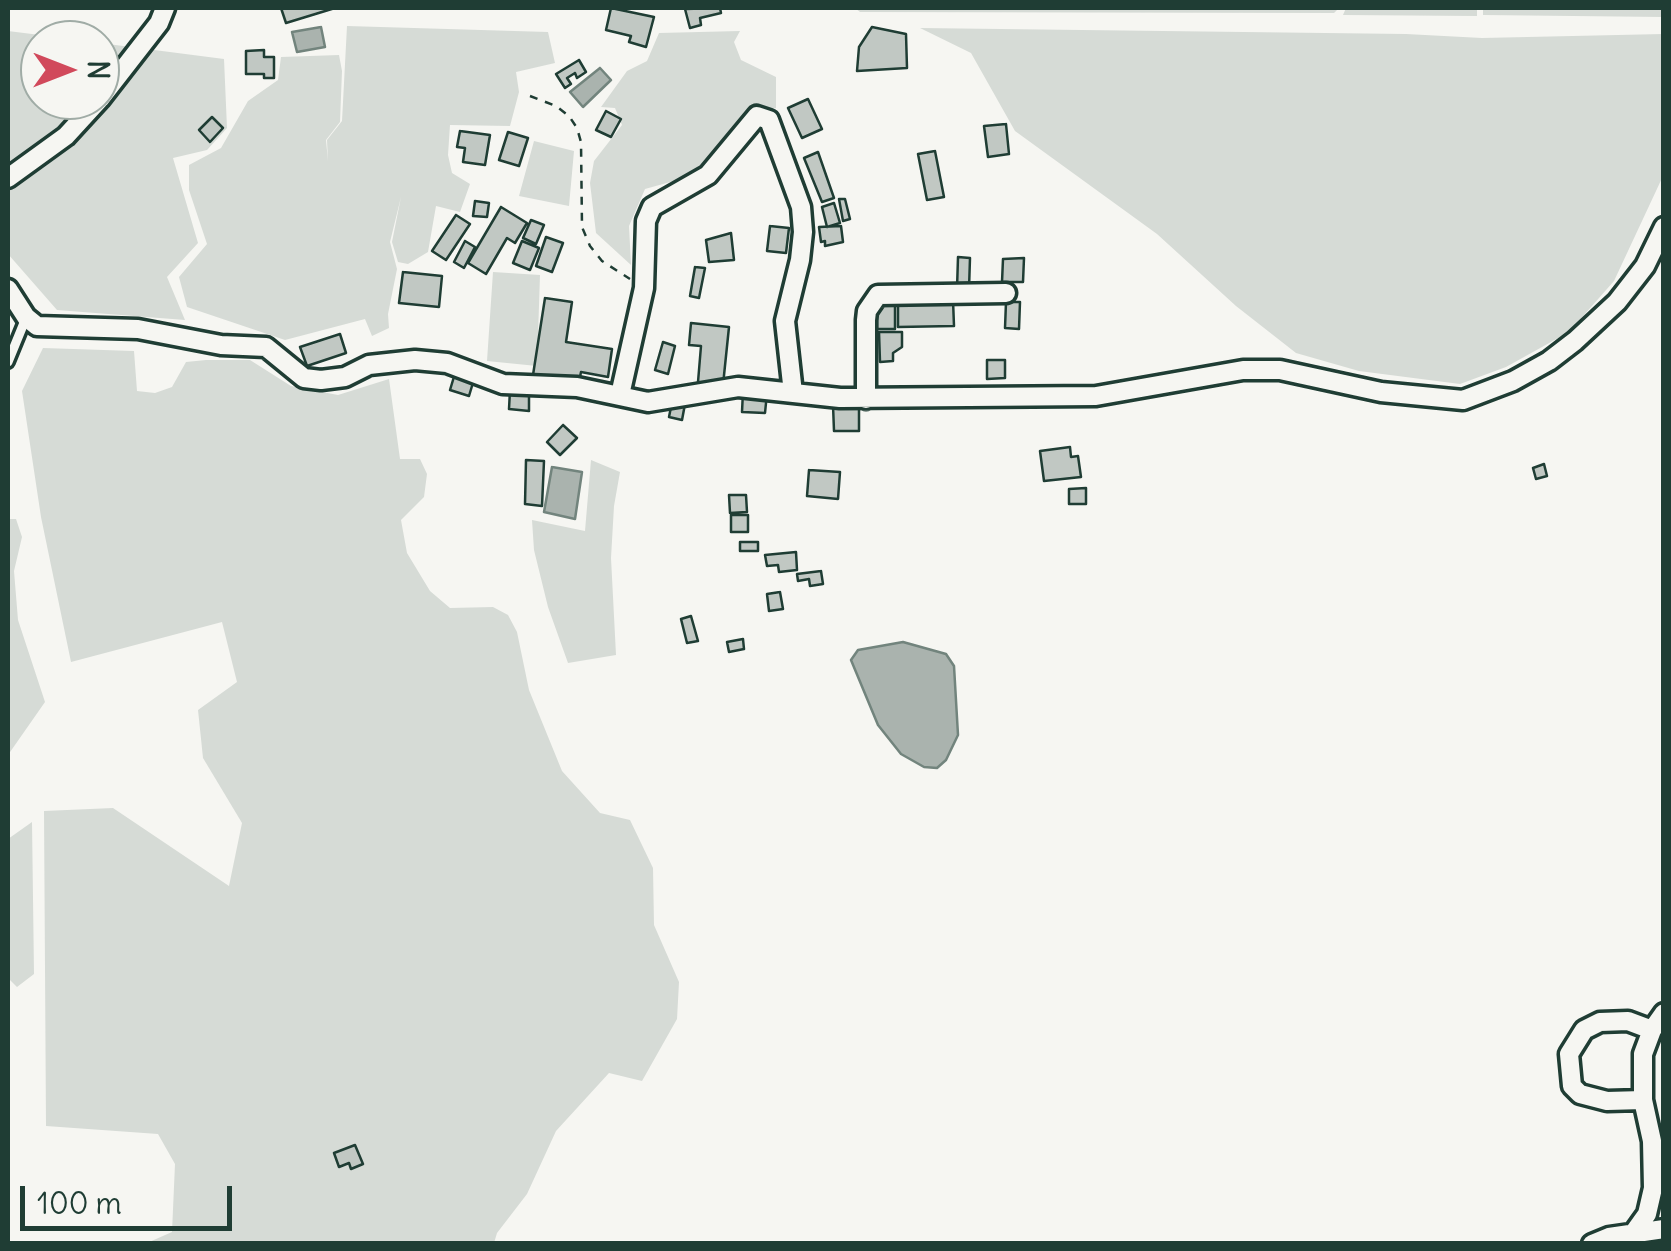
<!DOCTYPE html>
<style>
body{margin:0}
#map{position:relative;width:1671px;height:1251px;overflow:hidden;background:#f6f6f2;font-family:Delius,sans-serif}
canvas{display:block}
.frame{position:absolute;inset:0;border:10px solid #1f3d34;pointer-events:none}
.north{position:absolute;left:20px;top:20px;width:100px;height:100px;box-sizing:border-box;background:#f6f6f2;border:2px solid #a0aca6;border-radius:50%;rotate:90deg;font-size:28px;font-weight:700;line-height:40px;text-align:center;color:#1f3d34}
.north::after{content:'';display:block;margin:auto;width:35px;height:45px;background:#d1495b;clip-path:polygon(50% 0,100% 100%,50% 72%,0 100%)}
.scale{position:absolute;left:20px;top:1186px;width:212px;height:45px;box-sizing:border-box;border:5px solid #1f3d34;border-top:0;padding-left:12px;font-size:30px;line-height:35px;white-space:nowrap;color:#1f3d34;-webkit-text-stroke:8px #f6f6f2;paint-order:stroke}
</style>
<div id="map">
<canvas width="1671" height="1251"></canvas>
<div class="frame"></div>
<div class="north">N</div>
<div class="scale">100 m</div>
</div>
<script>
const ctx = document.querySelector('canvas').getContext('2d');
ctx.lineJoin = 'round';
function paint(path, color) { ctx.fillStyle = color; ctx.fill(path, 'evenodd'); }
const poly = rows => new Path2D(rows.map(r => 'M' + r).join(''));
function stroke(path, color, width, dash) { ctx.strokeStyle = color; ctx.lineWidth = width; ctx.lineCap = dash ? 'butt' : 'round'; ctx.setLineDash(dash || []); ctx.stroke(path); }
const green = poly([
 [855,8,1339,8,1334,13,860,12],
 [1346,8,1477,8,1477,16,1343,15],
 [1483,8,1663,8,1663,17,1483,15],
 [347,26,548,32,555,63,516,72,519,92,510,126,450,125,448,155,452,173,470,184,460,212,436,206,428,252,408,264,398,262,392,242,401,197,390,242,397,269,388,314,389,328,372,336,365,319,285,340,187,307,179,277,207,244,189,190,189,165,221,148,248,101,278,80,281,57,339,55,342,71,340,122,326,140,328,161,327,140,342,121],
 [920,28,1406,34,1482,38,1663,34,1663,176,1614,281,1569,332,1506,367,1460,384,1359,371,1296,353,1236,306,1157,234,1015,131,971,53],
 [8,31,80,40,40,40,40,100,100,100,100,43,224,59,227,128,207,150,173,158,198,243,167,277,185,320,57,310,8,254],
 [740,31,734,42,741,60,776,77,776,108,747,113,708,161,681,179,645,189,629,226,631,265,596,233,590,183,594,161,622,125,615,108,601,107,627,71,647,61,659,33],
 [534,141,574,151,569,206,519,196],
 [493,272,540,275,537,366,487,361],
 [43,348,134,351,137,391,155,393,172,387,186,362,206,360,250,360,291,386,338,395,389,379,400,459,420,459,427,474,424,497,401,520,407,553,430,591,450,608,493,607,508,615,517,632,529,690,562,771,600,813,630,820,653,868,654,925,679,982,677,1019,642,1081,609,1073,556,1131,527,1194,497,1233,494,1243,147,1243,172,1232,175,1164,158,1134,46,1126,44,811,113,808,229,886,242,823,203,758,198,710,237,682,222,622,71,662,41,517,22,391],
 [591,460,620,472,614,506,611,558,616,655,568,663,548,607,534,550,532,520,585,531],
 [8,519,16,519,22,537,14,571,18,620,45,702,8,755],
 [32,822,34,974,17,987,8,978,8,839]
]);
const water = poly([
 [321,27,325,47,297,52,292,32,321,27],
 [600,68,611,80,583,107,570,92,600,68],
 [552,467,582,472,575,519,544,512,552,467],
 [903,642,946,654,954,666,958,735,946,760,937,768,924,767,901,754,878,725,851,660,858,650,903,642]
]);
const building = poly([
 [281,8,335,8,286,23,281,8],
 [611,8,654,17,646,47,629,42,631,36,606,30,611,8],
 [720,8,721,13,700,18,701,25,690,28,685,9,720,8],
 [872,27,906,34,907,68,857,71,859,47,872,27],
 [264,50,264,57,274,57,274,78,264,78,264,74,246,74,246,51,264,50],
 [579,60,586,72,577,78,575,73,567,78,571,84,565,88,556,74,579,60],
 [808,99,822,129,802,138,788,108,808,99],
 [606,111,621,119,611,137,596,130,606,111],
 [212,117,223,128,210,142,199,130,212,117],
 [1006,124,1009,154,988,157,984,126,1006,124],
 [460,131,490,135,485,165,463,162,465,148,457,147,460,131],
 [508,132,528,138,519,166,499,160,508,132],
 [935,151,944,197,927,200,918,154,935,151],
 [818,152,834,198,822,202,804,158,818,152],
 [839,199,845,199,850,219,843,221,839,199],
 [475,201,489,203,487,217,473,216,475,201],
 [834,203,840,223,827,227,822,207,834,203],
 [501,207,527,223,515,243,507,238,486,274,468,263,501,207],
 [456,215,470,224,446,260,432,251,456,215],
 [531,220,544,225,536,244,523,238,531,220],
 [770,226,789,228,786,253,767,251,770,226],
 [841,226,843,242,825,246,825,241,821,242,819,227,841,226],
 [731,233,734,260,709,262,706,240,731,233],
 [546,237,563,243,552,272,536,266,546,237],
 [465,241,475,247,464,268,454,262,465,241],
 [522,241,539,248,530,270,513,263,522,241],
 [958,257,970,258,969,289,957,289,958,257],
 [1024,258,1023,282,1002,282,1003,259,1024,258],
 [695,267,705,268,699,298,690,296,695,267],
 [403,272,442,276,439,307,399,303,403,272],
 [545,298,572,302,566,342,612,349,608,377,581,372,579,382,533,375,545,298],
 [877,300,895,300,895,329,877,329,877,300],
 [953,300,954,326,898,327,898,301,953,300],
 [1006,302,1020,302,1019,329,1005,328,1006,302],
 [691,323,729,327,723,385,698,382,701,346,689,345,691,323],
 [879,332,902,332,902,347,893,353,893,361,880,362,879,332],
 [340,334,346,353,307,366,300,347,340,334],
 [663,342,675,346,668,374,655,370,663,342],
 [987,360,1005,360,1005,378,987,379,987,360],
 [456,370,475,376,469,396,450,390,456,370],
 [510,390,529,391,529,411,509,409,510,390],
 [743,391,767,393,765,413,742,412,743,391],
 [672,402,685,404,682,420,669,417,672,402],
 [833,405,859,405,859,431,834,431,833,405],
 [563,425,577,438,560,455,547,442,563,425],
 [1070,447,1071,457,1078,456,1081,477,1044,481,1040,451,1070,447],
 [526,460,544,461,542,506,525,504,526,460],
 [1544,464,1547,476,1536,479,1533,468,1544,464],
 [809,470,840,472,838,499,807,496,809,470],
 [1086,488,1086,504,1069,504,1069,489,1086,488],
 [729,495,746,495,747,512,730,513,729,495],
 [731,515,748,515,748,532,731,532,731,515],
 [740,542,758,542,758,551,740,551,740,542],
 [796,552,797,570,779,572,778,565,767,566,765,555,796,552],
 [821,571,823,584,810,586,809,579,798,581,797,574,821,571],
 [780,592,783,609,769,611,767,594,780,592],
 [691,616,698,641,687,643,681,619,691,616],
 [743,639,744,649,729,652,727,642,743,639],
 [355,1145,363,1164,351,1169,349,1163,339,1167,334,1153,355,1145]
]);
const path = poly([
 [530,96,556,106,569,116,577,128,581,142,582,227,590,246,602,261,630,279]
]);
const lane = poly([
 [8,362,26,318]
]);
const street = poly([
 [100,99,159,23,165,8],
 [8,178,66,136,99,100],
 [8,289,26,317,37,326,138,329,221,345,266,347,304,378,321,380,345,377,369,365,415,360,447,363,503,384,577,387,648,402,738,387,840,398,1096,396,1243,370,1280,370,1381,392,1463,400,1513,381,1549,361,1575,341,1617,302,1645,266,1664,227],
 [620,395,644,288,646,221,652,207,708,175,757,116,769,120,801,207,803,232,800,260,785,321,793,393],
 [866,399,866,320,867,311,878,295,1006,293],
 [1643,1100,1607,1101,1580,1094,1572,1086,1569,1054,1584,1030,1600,1022,1628,1021,1652,1030],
 [1632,1235,1647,1214,1653,1188,1652,1141,1643,1100,1643,1054,1652,1030,1664,1013],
 [1592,1244,1609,1237,1664,1229]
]);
paint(green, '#d6dbd6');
paint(water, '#aab3ae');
stroke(water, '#72847d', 2.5);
paint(building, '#c1c8c3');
stroke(building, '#1f3d34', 2.5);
stroke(lane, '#1f3d34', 16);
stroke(street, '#1f3d34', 25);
stroke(path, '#1f3d34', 2.5, [8, 8]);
stroke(lane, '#f6f6f2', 9);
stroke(street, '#f6f6f2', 18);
</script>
